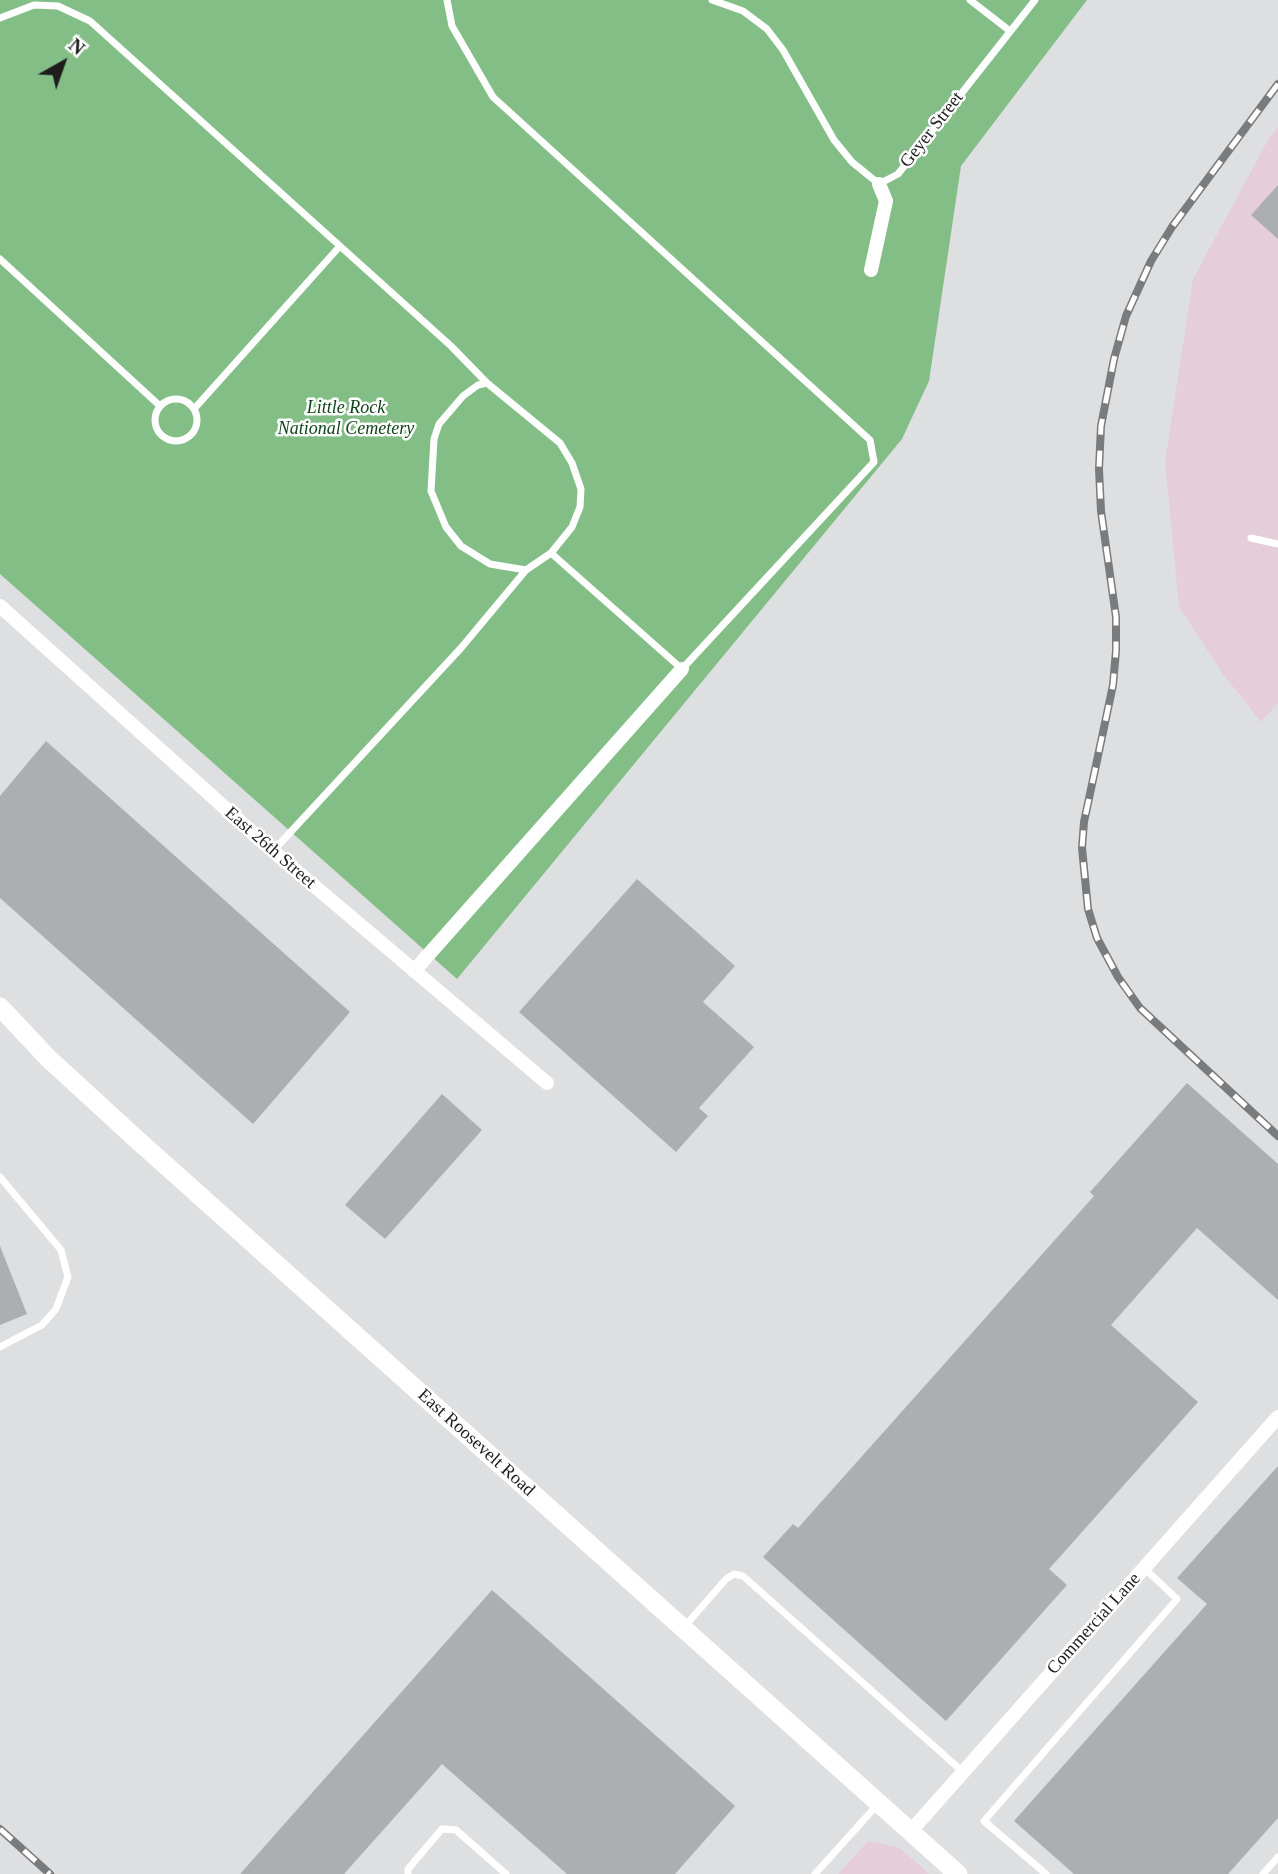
<!DOCTYPE html>
<style>
body{margin:0}
#map{position:relative;width:1278px;height:1874px;overflow:hidden;background:#dedfe1;font-family:"Times New Roman",serif}
canvas{display:block}
.north{position:absolute;left:28px;top:28px;width:70px;height:70px;-webkit-text-stroke:5px #fff;paint-order:stroke;rotate:40deg;font-size:19px;font-weight:700;line-height:28px;text-align:center;color:#1d1d1d}
.north::after{content:'';display:block;margin:auto;width:24px;height:32px;background:#1d1d1d;clip-path:polygon(50% 0,100% 100%,50% 72%,0 100%)}
</style>
<div id="map">
<canvas width="1278" height="1874"></canvas>
<div class="north">N</div>
</div>
<script>
const ctx = document.querySelector('canvas').getContext('2d');
ctx.lineJoin = 'round';
function paint(path, color) { ctx.fillStyle = color; ctx.fill(path, 'evenodd'); }
const poly = rows => new Path2D(rows.map(r => 'M' + r).join(''));
function stroke(path, color, width, dash) { ctx.strokeStyle = color; ctx.lineWidth = width; ctx.lineCap = dash ? 'butt' : 'round'; ctx.setLineDash(dash || []); ctx.stroke(path); }
function label(font, color, halo, rows, align = 'center') {
  ctx.font = font + ' "Times New Roman",serif'; ctx.lineWidth = 5; ctx.setLineDash([]); ctx.textBaseline = 'middle'; ctx.strokeStyle = halo; ctx.fillStyle = color; for (const [text, x, y, turn = 0] of rows) {
    ctx.save(); ctx.translate(x, y); ctx.rotate((+turn || 0) * Math.PI / 180); ctx.textAlign = isNaN(turn) ? turn : align; if (halo) ctx.strokeText(text, 0, 0); ctx.fillText(text, 0, 0); ctx.restore();
  }
}
const industrial = poly([
 [1278,127,1278,703,1261,722,1223,674,1179,607,1165,462,1193,279,1269,138],
 [868,1841,900,1848,929,1874,838,1874]
]);
const green = poly([
 [0,0,1087,0,961,166,929,381,902,439,457,979,0,574]
]);
const building = poly([
 [1278,185,1278,239,1251,215],
 [46,741,350,1012,253,1124,0,898,0,796],
 [637,879,735,966,703,1002,754,1047,699,1108,708,1116,676,1152,519,1012],
 [1187,1083,1278,1164,1278,1300,1197,1228,1111,1325,1198,1402,1049,1569,1067,1585,946,1721,763,1557,793,1524,798,1528,1094,1196,1090,1192],
 [442,1094,482,1130,385,1239,345,1205],
 [0,1246,27,1314,0,1325],
 [1278,1466,1278,1818,1228,1874,1074,1874,1014,1821,1207,1604,1177,1578],
 [492,1590,735,1806,675,1874,567,1874,442,1764,344,1874,240,1874]
]);
const service = poly([
 [447,0,452,26,493,97,870,440,874,462,682,669,551,553],
 [712,0,743,11,767,29,783,50,834,140,852,162,879,184,898,174,1035,0],
 [970,0,1010,31],
 [0,18,34,5,58,6,90,21,451,346,487,383,560,443,572,463,581,489,580,507,572,527,551,553,526,570,490,564,461,546,446,527,431,491,434,439,439,424,463,396,478,385,487,383],
 [0,259,160,406],
 '155 420a21 21 0 1 1 42 0a21 21 0 1 1-42 0Z',
 [194,409,340,246],
 [1251,538,1278,544],
 [273,851,461,648,526,570],
 [0,1177,61,1250,68,1277,56,1309,42,1325,0,1347],
 [685,1626,726,1579,734,1574,743,1576,963,1772],
 [408,1874,408,1869,442,1829,456,1830,506,1874],
 [815,1874,878,1804],
 [1046,1874,984,1821,1177,1599,1144,1568],
 [1263,1874,1278,1857]
]);
const minor = poly([
 [871,270,886,201,879,184],
 [0,606,273,851,547,1083],
 [414,971,682,669],
 [910,1832,1278,1417]
]);
const secondary = poly([
 [0,1007,48,1058,133,1136,958,1874]
]);
const rail = poly([
 [1278,84,1172,227,1151,261,1126,316,1114,359,1101,426,1099,469,1101,511,1116,617,1116,651,1113,685,1084,822,1082,848,1088,909,1097,938,1118,977,1140,1008,1278,1136],
 [0,1829,50,1874]
]);
const streetNames = [
 ["Geyer Street",932,130,-52],
 ["East 26th Street",270,848,41],
 ["East Roosevelt Road",476,1443,42],
 ["Commercial Lane",1094,1624,-48]
];
const parkNames = [
 ["Little Rock",346,408],
 ["National Cemetery",346,429]
];
paint(industrial, '#e5ced9');
paint(green, '#84be87');
paint(building, '#adaeb0');
stroke(service, '#fff', 7);
stroke(minor, '#fff', 14);
stroke(secondary, '#fff', 19);
stroke(rail, '#7a7b7c', 8);
stroke(rail, '#fff', 5, [16]);
label('18px', '#1d1d1d', '#fff', streetNames);
label('italic 18px', '#114419', '#fff', parkNames);
</script>
